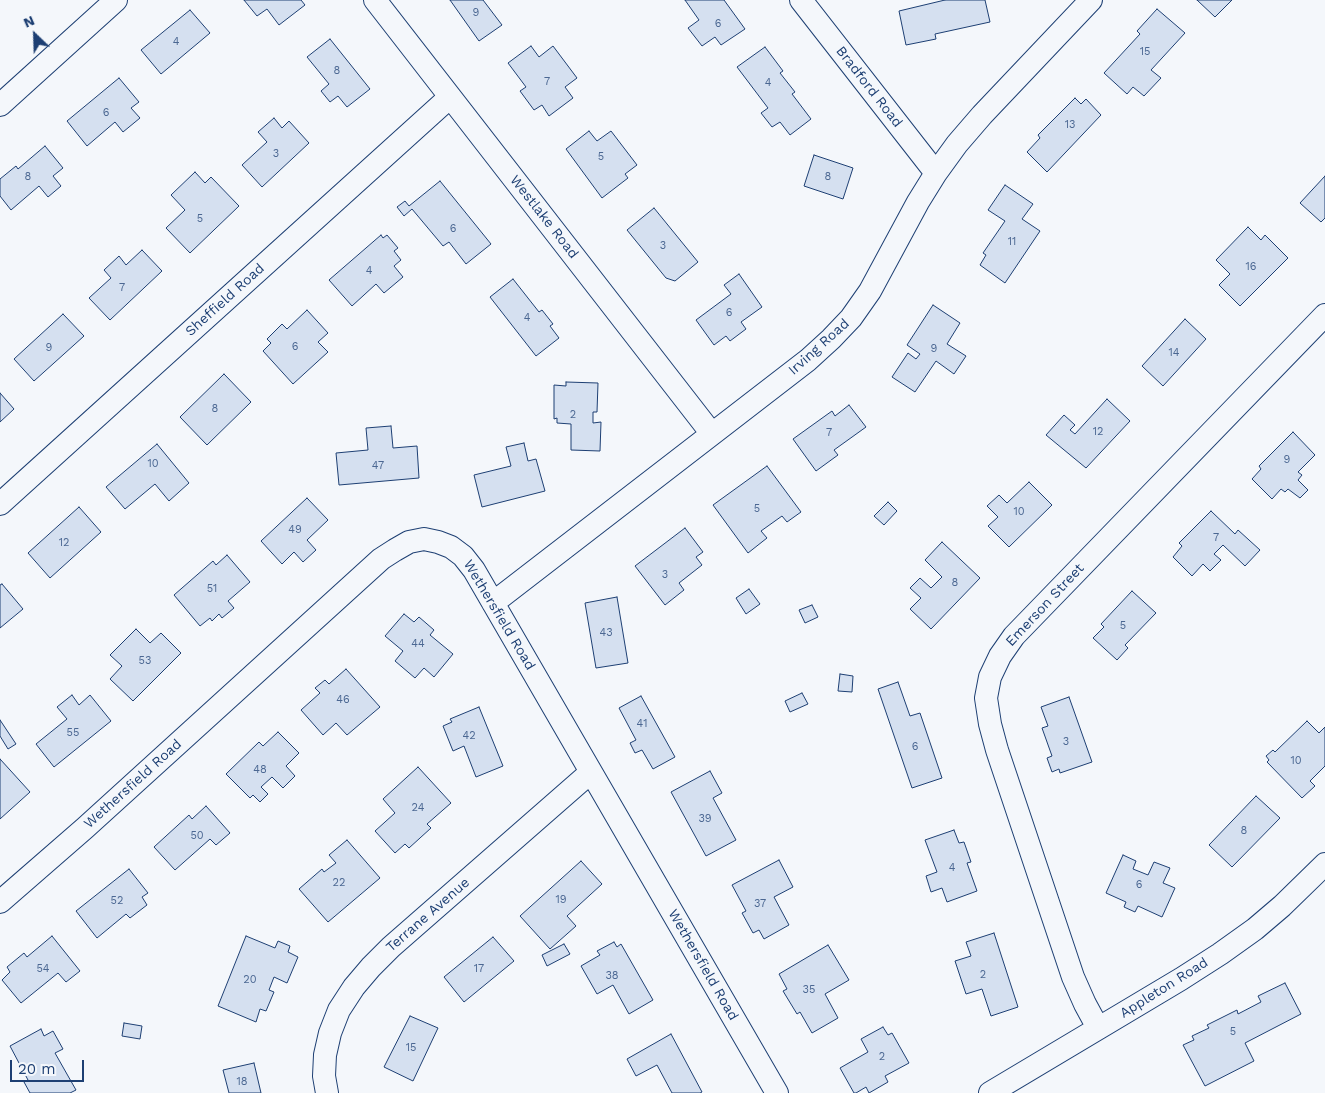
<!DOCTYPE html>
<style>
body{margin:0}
#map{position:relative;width:1325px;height:1093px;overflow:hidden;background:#f4f7fb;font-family:"Work Sans",sans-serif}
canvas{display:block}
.north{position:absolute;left:10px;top:10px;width:50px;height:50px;-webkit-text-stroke:4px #f4f7fb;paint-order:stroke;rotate:336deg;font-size:14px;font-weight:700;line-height:20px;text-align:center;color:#1d3f73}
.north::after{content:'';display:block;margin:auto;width:18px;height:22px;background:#1d3f73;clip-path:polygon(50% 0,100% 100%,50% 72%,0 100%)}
.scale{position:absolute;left:10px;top:1060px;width:74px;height:22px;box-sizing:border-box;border:2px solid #1d3f73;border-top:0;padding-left:6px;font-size:15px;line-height:18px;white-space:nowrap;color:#1d3f73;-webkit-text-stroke:4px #f4f7fb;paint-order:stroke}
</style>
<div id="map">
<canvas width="1325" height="1093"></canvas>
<div class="north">N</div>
<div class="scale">20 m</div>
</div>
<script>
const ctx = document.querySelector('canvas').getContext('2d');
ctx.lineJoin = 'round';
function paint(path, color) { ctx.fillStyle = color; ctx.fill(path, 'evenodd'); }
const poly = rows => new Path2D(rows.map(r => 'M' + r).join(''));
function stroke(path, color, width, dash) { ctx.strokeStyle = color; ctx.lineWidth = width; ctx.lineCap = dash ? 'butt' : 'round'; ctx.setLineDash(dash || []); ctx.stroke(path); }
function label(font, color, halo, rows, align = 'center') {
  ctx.font = font + ' "Work Sans",sans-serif'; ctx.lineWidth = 4; ctx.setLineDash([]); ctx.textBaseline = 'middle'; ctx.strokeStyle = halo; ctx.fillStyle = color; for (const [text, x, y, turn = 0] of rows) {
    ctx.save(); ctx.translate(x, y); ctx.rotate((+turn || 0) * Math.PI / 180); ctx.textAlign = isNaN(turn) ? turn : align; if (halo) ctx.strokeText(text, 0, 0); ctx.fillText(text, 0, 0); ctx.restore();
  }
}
const building = poly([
 [244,0,301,0,305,5,279,25,267,9,257,16,244,0],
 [450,0,483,0,502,25,479,41,450,0],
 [685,0,724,0,745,29,721,45,715,37,702,46,688,28,699,20,685,0],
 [945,0,985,0,990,22,935,34,936,39,906,45,899,11,945,0],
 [1197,0,1232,0,1215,17,1197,0],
 [1157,9,1185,33,1151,70,1161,78,1144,96,1133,87,1127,94,1104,73,1140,34,1137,31,1157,9],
 [190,10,210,33,161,74,141,50,190,10],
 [330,39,370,89,347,107,338,96,330,102,321,91,329,84,307,57,330,39],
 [531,46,539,57,553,46,577,78,565,87,573,98,549,116,542,105,534,110,520,91,526,87,508,63,531,46],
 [765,47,783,71,780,73,795,92,792,94,811,119,790,135,780,122,772,127,761,113,768,108,737,67,765,47],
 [119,78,139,102,131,108,140,118,123,132,115,122,87,146,67,121,119,78],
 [1075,98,1081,104,1086,99,1101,115,1047,172,1027,152,1040,138,1038,135,1075,98],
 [274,118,282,128,289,121,309,143,262,187,242,165,267,142,258,132,274,118],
 [589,131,597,141,611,131,637,165,625,174,628,178,602,198,566,149,589,131],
 [45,146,63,168,53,176,61,186,48,197,39,186,11,210,0,196,0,179,16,166,18,169,45,146],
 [814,155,853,168,843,199,804,186,814,155],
 [195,172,205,183,211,177,239,206,190,253,166,228,185,210,171,195,195,172],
 [1325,176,1325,218,1321,222,1300,203,1325,176],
 [440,181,491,244,466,264,449,242,443,246,412,209,404,216,397,207,405,201,409,206,440,181],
 [1005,185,1033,204,1022,219,1040,231,1005,283,980,265,986,255,983,253,1005,221,988,210,1005,185],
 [654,208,698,262,675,281,666,278,627,230,654,208],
 [1248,227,1261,240,1265,235,1288,258,1240,306,1219,285,1230,274,1216,260,1248,227],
 [381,235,383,238,387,235,398,248,394,251,401,260,394,266,403,277,384,293,376,284,352,306,329,280,381,235],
 [142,250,162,271,110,320,89,298,111,278,104,270,119,256,126,265,142,250],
 [739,274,762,307,741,322,746,329,730,341,726,336,714,345,696,320,731,294,724,285,739,274],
 [513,279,539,312,542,310,553,324,550,326,559,338,536,356,490,297,513,279],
 [933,305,960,323,947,344,966,356,954,374,936,361,915,392,892,377,908,353,916,359,920,354,907,345,933,305],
 [307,310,328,333,318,342,328,352,293,384,263,351,271,343,267,339,282,324,287,329,307,310],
 [63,314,84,336,34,381,14,359,63,314],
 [1185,319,1206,339,1163,386,1142,366,1185,319],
 [224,374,251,402,207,445,180,417,224,374],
 [566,382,598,383,597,412,593,412,593,423,601,422,600,451,571,450,571,424,557,423,557,418,554,419,554,385,566,386,566,382],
 [0,393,14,409,0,422,0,393],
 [1107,399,1130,421,1086,468,1046,435,1064,415,1075,425,1070,430,1075,434,1107,399],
 [849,405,866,427,834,450,838,455,816,471,793,439,832,411,835,416,849,405],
 [391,426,393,448,417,446,419,478,339,485,336,453,368,450,366,428,391,426],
 [1293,432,1315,455,1298,472,1302,475,1298,480,1308,490,1300,498,1288,489,1285,492,1281,489,1272,499,1252,479,1261,469,1259,466,1293,432],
 [524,443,528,461,536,459,545,491,482,507,474,475,511,466,506,447,524,443],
 [157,444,189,483,169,501,155,484,125,509,106,487,157,444],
 [767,466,801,512,787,522,782,516,761,531,767,538,748,553,713,505,767,466],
 [1029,482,1052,505,1009,547,988,526,998,517,987,506,999,495,1007,503,1029,482],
 [307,498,328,520,307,540,316,550,303,562,294,552,282,564,261,541,307,498],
 [888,502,897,511,884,525,874,516,888,502],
 [79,507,101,532,50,578,28,553,79,507],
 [1211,511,1235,534,1238,530,1260,550,1245,566,1223,545,1214,554,1221,560,1210,571,1203,564,1192,576,1173,557,1182,546,1179,543,1211,511],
 [685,528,703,552,696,557,702,565,679,583,684,590,665,605,635,566,685,528],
 [942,542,980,578,931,629,910,609,921,598,910,588,920,578,931,588,942,577,925,560,942,542],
 [227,555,250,582,228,601,234,608,222,618,219,614,212,621,210,618,200,626,174,595,213,561,216,565,227,555],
 [2,584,23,609,0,628,0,585,2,584],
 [749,589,760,604,746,614,736,598,749,589],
 [1132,591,1156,613,1125,645,1128,648,1117,660,1093,638,1104,627,1101,624,1132,591],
 [617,597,628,663,596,668,585,603,617,597],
 [812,605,818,617,805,623,799,610,812,605],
 [404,614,414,622,419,617,434,630,430,635,453,654,434,677,424,668,415,678,395,661,403,651,385,636,404,614],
 [136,629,150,643,161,633,181,653,133,701,110,679,122,666,110,655,136,629],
 [346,669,380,707,347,735,336,723,323,735,301,710,320,693,315,688,325,680,329,684,346,669],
 [840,674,853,676,852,692,838,691,840,674],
 [898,682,910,716,920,713,942,778,912,788,878,689,898,682],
 [802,693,808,704,790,712,785,701,802,693],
 [72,695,79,705,90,695,111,721,54,767,36,744,67,719,57,707,72,695],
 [641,696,675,757,653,769,642,750,635,753,630,743,636,740,619,708,641,696],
 [1069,697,1092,762,1060,773,1059,769,1052,772,1047,758,1052,756,1042,728,1048,726,1041,707,1069,697],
 [479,707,503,766,476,777,464,746,453,751,443,726,452,722,450,719,479,707],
 [0,720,16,744,8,749,0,736,0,720],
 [1307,721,1319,733,1325,727,1325,766,1310,781,1315,786,1302,798,1267,762,1269,760,1266,756,1273,750,1275,752,1307,721],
 [278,732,299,753,286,766,295,776,283,788,272,777,261,787,268,794,260,802,253,795,250,798,226,774,259,742,263,746,278,732],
 [0,759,30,792,0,819,0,759],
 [418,767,451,803,427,824,431,828,409,848,405,844,395,853,375,831,395,813,383,799,418,767],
 [710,771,722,793,713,798,736,840,706,856,671,792,710,771],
 [1256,796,1280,818,1232,867,1209,845,1256,796],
 [206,806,230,833,216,845,210,839,175,870,154,847,189,815,192,819,206,806],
 [954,830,959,843,964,842,971,862,967,863,977,891,947,902,942,888,931,892,926,876,937,872,925,840,954,830],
 [347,840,380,878,328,922,299,889,322,869,324,872,336,863,329,855,347,840],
 [1123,855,1136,861,1133,869,1148,875,1154,862,1170,868,1163,883,1175,888,1162,917,1138,906,1135,912,1124,907,1126,902,1106,893,1123,855],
 [779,860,793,887,774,897,789,925,764,939,759,930,753,933,742,913,746,911,732,885,779,860],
 [581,861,602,884,567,916,576,926,550,949,520,916,581,861],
 [129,869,148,893,142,897,147,905,130,918,126,914,97,938,76,911,129,869],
 [994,933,1018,1007,991,1016,982,989,966,994,955,961,971,956,966,942,994,933],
 [52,936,80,971,66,982,58,973,21,1003,2,980,10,972,7,967,24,953,27,957,52,936],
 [246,936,275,948,278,941,290,946,288,952,298,957,287,983,274,977,269,990,274,992,266,1011,260,1009,256,1022,218,1006,246,936],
 [493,937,514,961,464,1002,444,977,493,937],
 [614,942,617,947,621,944,653,1000,629,1014,613,985,597,994,581,966,600,955,597,951,614,942],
 [564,944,570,954,547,966,542,955,564,944],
 [828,945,849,980,825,994,838,1018,812,1033,800,1012,797,1014,783,991,787,989,779,974,828,945],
 [1285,983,1301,1014,1245,1043,1254,1061,1205,1086,1183,1045,1194,1040,1192,1036,1209,1028,1207,1025,1237,1010,1238,1014,1261,1002,1258,996,1285,983],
 [410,1016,438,1028,413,1081,384,1067,410,1016],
 [124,1023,142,1026,140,1039,122,1036,124,1023],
 [883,1027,888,1035,892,1033,909,1063,885,1076,888,1082,869,1093,866,1087,856,1093,854,1093,840,1068,868,1052,861,1039,883,1027],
 [41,1029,44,1036,53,1031,63,1049,55,1053,76,1090,70,1093,30,1093,24,1082,28,1080,10,1046,41,1029],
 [671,1034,702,1092,700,1093,672,1093,657,1065,636,1076,627,1059,671,1034],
 [254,1063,261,1093,229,1093,223,1070,254,1063]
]);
const street = poly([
 [375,0,712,434],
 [801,0,936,173],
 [0,105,116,0],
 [0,504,450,97],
 [493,603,808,360,831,339,851,318,870,291,918,202,936,173,957,144,982,115,1091,0],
 [0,902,85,828,381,559,395,550,409,542,424,539,438,542,451,547,463,556,474,570,777,1093],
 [1098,1028,1085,1004,1073,977,997,750,990,724,986,698,990,677,1000,656,1014,636,1325,315],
 [327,1093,324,1076,325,1055,330,1033,339,1010,354,987,371,967,391,947,591,772],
 [990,1093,1181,979,1220,954,1255,929,1282,906,1325,864]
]);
const numberNames = [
 ["9",476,13],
 ["6",718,24],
 ["4",176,42],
 ["15",1145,52],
 ["8",337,71],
 ["7",547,82],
 ["4",768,83],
 ["6",106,113],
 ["13",1070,125],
 ["3",276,154],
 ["5",601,157],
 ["8",28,177],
 ["8",828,177],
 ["5",200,219],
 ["6",453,229],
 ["11",1012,242],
 ["3",663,246],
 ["16",1251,267],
 ["4",369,271],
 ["7",122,288],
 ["6",729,313],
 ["4",527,318],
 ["6",295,347],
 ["9",49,348],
 ["9",934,349],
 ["14",1174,353],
 ["8",215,409],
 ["2",573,415],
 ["12",1098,432],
 ["7",829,433],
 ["9",1287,460],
 ["10",153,464],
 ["47",378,466],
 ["5",757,509],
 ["10",1019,512],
 ["49",295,530],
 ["7",1216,538],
 ["12",64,543],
 ["3",665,575],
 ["8",955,583],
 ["51",212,589],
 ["5",1123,626],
 ["43",606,633],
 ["44",418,644],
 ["53",145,661],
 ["46",343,700],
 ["41",642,724],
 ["55",73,733],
 ["42",469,736],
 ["3",1066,742],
 ["6",915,747],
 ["10",1296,761],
 ["48",260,770],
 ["24",418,808],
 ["39",705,819],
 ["8",1244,831],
 ["50",197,836],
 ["4",952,868],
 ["22",339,883],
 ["6",1139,885],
 ["19",561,900],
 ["52",117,901],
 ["37",760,904],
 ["54",43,969],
 ["17",479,969],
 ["2",983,975],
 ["38",612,976],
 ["20",250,980],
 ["35",809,990],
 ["5",1233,1032],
 ["15",411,1048],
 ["2",882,1057],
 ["18",242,1082]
];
const streetNames = [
 ["Bradford Road",869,87,52],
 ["Westlake Road",544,217,52],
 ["Sheffield Road",225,300,-42],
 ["Irving Road",819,347,-42],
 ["Emerson Street",1045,605,-47],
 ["Wethersfield Road",499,615,59],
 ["Wethersfield Road",133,784,-42],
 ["Terrane Avenue",428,915,-41],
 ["Wethersfield Road",703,965,60],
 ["Appleton Road",1164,988,-32]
];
paint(building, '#d5e0f0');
stroke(building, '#1d3f73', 1);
stroke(street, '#1d3f73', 24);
stroke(street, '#f4f7fb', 22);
label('11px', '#4b6792', null, numberNames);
label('14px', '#1d3f73', '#f4f7fb', streetNames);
</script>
